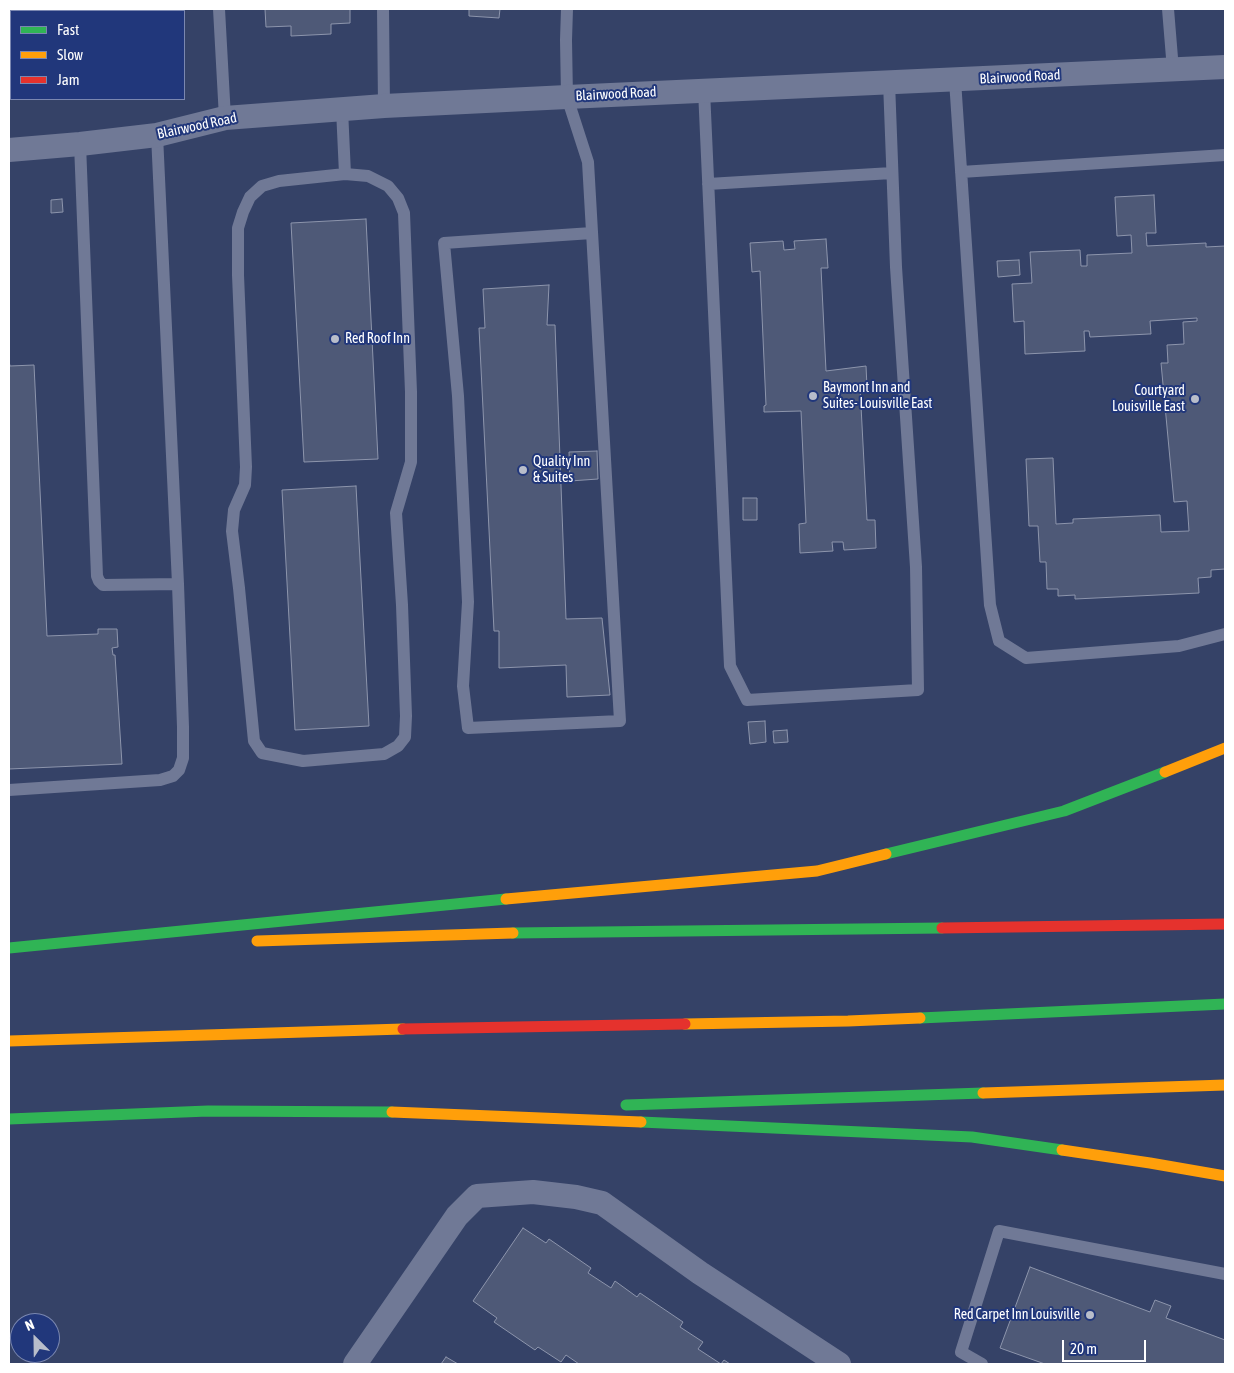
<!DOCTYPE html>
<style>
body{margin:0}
#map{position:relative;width:1234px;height:1373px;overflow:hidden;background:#354267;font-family:"Asap Condensed",sans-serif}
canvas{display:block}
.frame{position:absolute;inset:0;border:10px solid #fff;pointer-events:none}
.legend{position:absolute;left:10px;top:10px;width:175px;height:90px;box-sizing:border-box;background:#21377b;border:1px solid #7a87b0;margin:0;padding:6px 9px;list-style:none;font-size:15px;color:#fff}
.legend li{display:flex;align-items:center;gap:10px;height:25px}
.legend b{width:25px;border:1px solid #7a87b0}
.north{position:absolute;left:10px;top:1313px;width:50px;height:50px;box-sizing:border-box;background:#21377b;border:1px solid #7a87b0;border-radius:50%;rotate:337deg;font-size:14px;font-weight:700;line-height:20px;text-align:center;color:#fff}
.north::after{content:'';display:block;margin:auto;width:18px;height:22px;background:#b8bdca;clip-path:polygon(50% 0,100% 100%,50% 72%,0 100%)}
.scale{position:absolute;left:1062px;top:1340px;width:84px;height:22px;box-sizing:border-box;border:2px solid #fff;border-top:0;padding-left:6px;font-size:15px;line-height:18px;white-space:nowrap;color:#fff;-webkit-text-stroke:4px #21377b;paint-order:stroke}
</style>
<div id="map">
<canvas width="1234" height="1373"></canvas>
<div class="frame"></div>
<ul class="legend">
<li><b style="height:6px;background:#30b455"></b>Fast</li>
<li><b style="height:6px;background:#ff9f0a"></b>Slow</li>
<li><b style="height:6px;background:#e5322d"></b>Jam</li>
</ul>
<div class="north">N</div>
<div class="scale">20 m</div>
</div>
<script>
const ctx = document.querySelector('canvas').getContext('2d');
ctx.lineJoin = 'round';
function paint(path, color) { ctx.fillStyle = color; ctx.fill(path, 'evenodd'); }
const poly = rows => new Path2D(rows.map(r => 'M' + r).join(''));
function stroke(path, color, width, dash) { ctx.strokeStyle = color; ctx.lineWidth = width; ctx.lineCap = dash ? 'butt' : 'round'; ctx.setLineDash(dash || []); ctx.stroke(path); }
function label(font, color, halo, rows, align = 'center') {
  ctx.font = font + ' "Asap Condensed",sans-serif'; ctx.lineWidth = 4; ctx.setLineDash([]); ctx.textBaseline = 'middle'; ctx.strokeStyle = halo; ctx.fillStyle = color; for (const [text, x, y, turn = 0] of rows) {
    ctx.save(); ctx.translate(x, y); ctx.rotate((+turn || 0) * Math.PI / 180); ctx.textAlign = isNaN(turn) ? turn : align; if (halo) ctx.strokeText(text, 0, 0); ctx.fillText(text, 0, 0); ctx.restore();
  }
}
const building = poly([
 [265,9,350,9,350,23,331,24,331,34,291,36,291,26,266,27,265,9],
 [469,9,500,9,499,18,469,16,469,9],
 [1154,195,1156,233,1146,233,1147,246,1206,243,1206,247,1225,246,1225,569,1211,570,1211,577,1198,578,1199,593,1075,599,1075,595,1058,596,1058,589,1047,589,1046,562,1040,562,1038,526,1029,526,1026,459,1053,458,1056,524,1073,523,1073,519,1160,515,1161,532,1189,531,1187,501,1174,502,1161,363,1168,363,1167,345,1184,344,1183,322,1197,321,1197,318,1150,321,1151,334,1149,334,1090,337,1089,331,1084,331,1085,351,1025,354,1024,321,1014,322,1012,284,1032,283,1030,252,1080,250,1081,266,1087,266,1087,255,1132,253,1131,235,1117,236,1115,197,1154,195],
 [62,199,63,212,51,213,51,200,62,199],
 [366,219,378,459,304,462,291,223,366,219],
 [826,239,828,268,821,268,826,371,866,366,867,387,860,387,867,520,875,520,876,548,844,550,843,542,832,542,833,551,800,553,799,524,806,523,801,411,764,412,764,406,766,405,760,271,752,272,750,243,783,241,784,250,795,249,794,241,826,239],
 [1019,260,1020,275,998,277,997,261,1019,260],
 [549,285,547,325,555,325,566,619,602,618,610,695,567,697,566,665,499,668,499,631,494,631,479,328,485,328,483,289,549,285],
 [9,361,10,366,34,365,47,636,98,634,98,629,117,629,118,647,112,648,113,655,115,655,122,764,9,769,9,361],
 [597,451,598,479,570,481,569,452,597,451],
 [356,486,369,726,295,730,282,490,356,486],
 [743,498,757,498,757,520,743,520,743,498],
 [765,721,766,742,750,744,748,722,765,721],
 [787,730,788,742,774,743,773,731,787,730],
 [523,1228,546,1243,549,1239,591,1268,588,1273,611,1288,615,1281,637,1297,640,1293,683,1322,680,1327,703,1342,698,1349,721,1364,724,1360,730,1364,579,1364,566,1355,561,1362,538,1347,535,1350,494,1322,497,1318,473,1301,523,1228],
 [1030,1267,1150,1312,1155,1300,1171,1306,1166,1318,1225,1340,1225,1364,1045,1364,1000,1348,1030,1267],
 [446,1357,458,1364,441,1364,446,1357]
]);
const lane = poly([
 [219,9,225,118],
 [383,9,384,106],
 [567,9,566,40,567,97,588,162,620,721,468,728,463,686,468,602,458,396,444,243,592,233],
 [1168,9,1173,70],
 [955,80,990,605,999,641,1026,658,1179,646,1225,634],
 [704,90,730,666,747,700,918,690,916,567,896,267,889,82],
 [342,109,345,174,279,181,262,186,250,197,243,212,238,228,238,275,246,467,245,485,234,510,232,531,239,588,254,741,262,753,303,761,384,754,398,746,405,737,406,716,402,605,396,513,411,462,411,392,404,213,398,198,388,186,368,176,345,174],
 [80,144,97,576,99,581,103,585,178,584,157,135],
 [961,172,1225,155],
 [708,184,892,173],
 [9,790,160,780,173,776,179,770,183,758,183,727,178,584],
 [982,1364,961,1352,999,1231,1225,1274]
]);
const street = poly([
 [9,150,80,144,157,135,225,118,384,106,567,97,1225,67],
 [355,1364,457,1216,477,1196,533,1192,576,1197,602,1203,700,1273,839,1364]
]);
const fast = poly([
 [886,854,1064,811,1165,772],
 [513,933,942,928],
 [9,948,506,899],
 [920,1018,1225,1004],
 [626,1105,983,1093],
 [9,1119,208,1111,392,1112],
 [641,1122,972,1137,1062,1150]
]);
const slow = poly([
 [1165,772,1225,748],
 [506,899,817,871,886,854],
 [257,941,513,933],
 [685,1024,848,1021,920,1018],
 [9,1041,403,1029],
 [983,1093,1225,1085],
 [392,1112,641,1122],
 [1062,1150,1150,1163,1225,1176]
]);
const jam = poly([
 [942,928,1225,924],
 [403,1029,685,1024]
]);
const markers = [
 [335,339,5,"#b8bdca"],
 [813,396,5,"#b8bdca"],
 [1195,399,5,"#b8bdca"],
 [523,470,5,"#b8bdca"],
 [1090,1315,5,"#b8bdca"]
];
const streetNames = [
 ["Blairwood Road",1020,77,-3],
 ["Blairwood Road",616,94,-3],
 ["Blairwood Road",197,126,-12]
];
const poiNames = [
 ["Red Roof Inn",345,339],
 ["Baymont Inn and",823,388],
 ["Suites- Louisville East",823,404],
 ["Courtyard",1185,391,"right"],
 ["Louisville East",1185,407,"right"],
 ["Quality Inn",533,462],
 ["& Suites",533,478],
 ["Red Carpet Inn Louisville",1080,1315,"right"]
];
paint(building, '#4e5977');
stroke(building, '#8d95ac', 1);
stroke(lane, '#707996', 12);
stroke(street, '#707996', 24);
stroke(fast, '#30b455', 11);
stroke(slow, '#ff9f0a', 11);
stroke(jam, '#e5322d', 11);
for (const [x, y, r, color] of markers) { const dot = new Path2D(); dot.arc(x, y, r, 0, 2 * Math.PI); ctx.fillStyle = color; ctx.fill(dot); stroke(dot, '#21377b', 2); }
label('14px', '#fff', '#21377b', streetNames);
label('14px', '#fff', '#21377b', poiNames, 'left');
</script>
